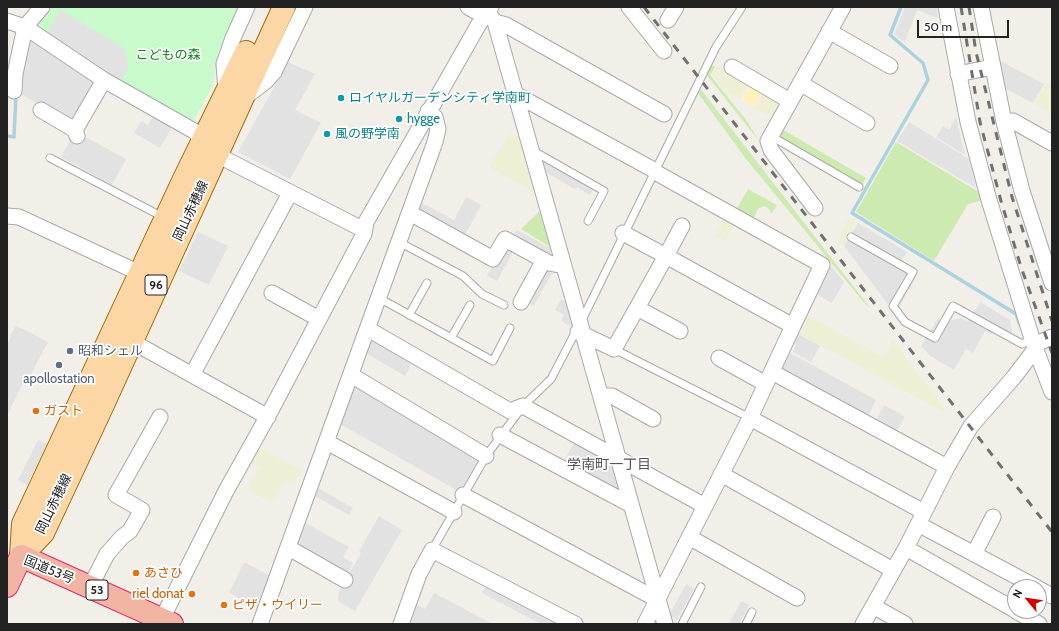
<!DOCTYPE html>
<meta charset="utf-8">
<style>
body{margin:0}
#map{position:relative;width:1059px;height:631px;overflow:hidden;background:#f2efe9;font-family:Cabin,sans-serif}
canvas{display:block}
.frame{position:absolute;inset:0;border:8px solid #222;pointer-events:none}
.north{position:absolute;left:1007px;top:579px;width:40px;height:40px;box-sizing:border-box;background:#fff;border:1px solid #a7a7a7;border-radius:50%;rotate:299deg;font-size:11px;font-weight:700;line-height:16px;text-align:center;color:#222}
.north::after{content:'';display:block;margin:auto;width:14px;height:18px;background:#d40000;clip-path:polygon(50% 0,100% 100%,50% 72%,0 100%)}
.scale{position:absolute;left:917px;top:20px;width:92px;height:18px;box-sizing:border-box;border:2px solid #222;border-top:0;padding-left:5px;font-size:12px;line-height:14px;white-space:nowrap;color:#222;-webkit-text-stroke:3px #fff;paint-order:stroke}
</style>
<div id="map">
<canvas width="1059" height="631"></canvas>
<div class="frame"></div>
<div class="north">N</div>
<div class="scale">50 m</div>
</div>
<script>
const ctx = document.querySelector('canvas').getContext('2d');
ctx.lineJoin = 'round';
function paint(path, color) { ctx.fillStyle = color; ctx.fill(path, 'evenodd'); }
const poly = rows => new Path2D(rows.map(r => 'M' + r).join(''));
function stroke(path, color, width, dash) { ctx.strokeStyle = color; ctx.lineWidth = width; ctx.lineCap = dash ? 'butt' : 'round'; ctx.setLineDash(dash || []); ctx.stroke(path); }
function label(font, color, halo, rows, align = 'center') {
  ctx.font = font + ' Cabin,"Noto Sans JP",sans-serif'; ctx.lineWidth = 3.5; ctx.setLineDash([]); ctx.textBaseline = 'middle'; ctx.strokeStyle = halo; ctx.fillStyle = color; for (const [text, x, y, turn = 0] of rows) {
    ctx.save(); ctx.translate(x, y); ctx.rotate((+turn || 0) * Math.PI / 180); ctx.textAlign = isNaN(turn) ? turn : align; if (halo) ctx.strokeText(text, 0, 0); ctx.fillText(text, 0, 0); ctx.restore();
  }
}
const farmland = poly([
 [717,66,748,84,740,99,724,90,712,75],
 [1046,82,1052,86,1052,114,1034,104],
 [764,93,780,102,771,117,755,109],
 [509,132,524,140,540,196,489,167],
 [848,217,857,222,844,245,839,239],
 [724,220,734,225,725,241,715,236],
 [808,315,883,357,893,340,945,409,943,412,798,333,798,326,804,316],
 [257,446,302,470,293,485,285,481,272,503,247,490,260,467,249,461]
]);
const grass = poly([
 [710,64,715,67,710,75,747,121,759,141,705,73],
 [699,87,871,309,866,305,746,159,697,92],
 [780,128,866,178,859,191,773,140],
 [896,142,977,191,982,200,968,204,934,261,856,212],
 [748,189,777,205,771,214,770,210,765,206,759,208,751,222,735,212],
 [543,208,552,248,521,229]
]);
const sand = poly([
 [750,86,762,93,754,107,742,100]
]);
const park = poly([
 [46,7,240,7,218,52,213,85,191,126,33,29]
]);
const parking = poly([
 [905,7,936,7,938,18,917,10,905,42,894,35],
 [60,10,125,49,128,68,120,83,45,37],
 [29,37,99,81,74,125,18,92],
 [995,58,1044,84,1033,103,1001,86],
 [288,62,315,74,295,110,321,123,290,179,238,152],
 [154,115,173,126,160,148,134,133,141,121,148,125],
 [956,117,965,155,936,137,943,126,949,130],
 [909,122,969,159,976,188,897,141],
 [78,133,126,159,112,185,61,157,70,141,73,143],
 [539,158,593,189,590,195,576,187,575,189,543,171],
 [466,197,481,205,463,239,418,210,422,203,454,220],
 [858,223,907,252,901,261,919,272,895,314,844,246],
 [517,230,552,249,548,256,513,237],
 [198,232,228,246,209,285,179,271],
 [503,246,513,252,497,281,487,276],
 [828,263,844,282,832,303,815,293],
 [544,269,552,273,534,306,526,302],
 [569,297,575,319,571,327,561,321,564,315,555,310,561,299,566,302],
 [980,302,1010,320,1012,332,1008,339,996,332,991,334,985,331,973,353,966,349,954,370,930,356,921,346,938,318,945,322,961,318,967,322],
 [15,325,48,342,27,382,24,381,7,416,7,346],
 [795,332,820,346,811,362,793,352,796,345,790,342],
 [372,338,413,361,405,376,366,353],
 [787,351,876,400,866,420,780,373],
 [354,383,481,456,460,492,340,424],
 [884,405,905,416,894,435,874,424],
 [38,440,47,444,27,485,18,480],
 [575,441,614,463,624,496,563,463],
 [318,488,353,508,349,515,315,496],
 [379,516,402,530,355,611,338,601,339,591,361,553,359,552],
 [305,523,349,547,343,557,353,563,346,576,296,548],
 [244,562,272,577,260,609,229,593],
 [686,584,694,589,677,619,669,615],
 [486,586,559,624,541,624,482,593],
 [434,593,491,623,491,624,408,624,417,605,425,609],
 [741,601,749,605,739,624,729,624]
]);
const stream = poly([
 [901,7,890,35,923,63,928,80,852,213,1016,314,1020,325],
 [7,136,14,137,16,94]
]);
const service = poly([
 [771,136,859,187],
 [532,154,537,153,604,191,588,221],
 [50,158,163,217],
 [851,237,913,272,893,306,905,322,935,338,953,306,1022,344,1024,343],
 [399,242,463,276,482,294,504,305],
 [379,298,493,361,510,328],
 [409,315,427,283],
 [581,322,716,47,742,7],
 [451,338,470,305],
 [614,349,750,418],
 [432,550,486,456,523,406,551,379,576,331],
 [682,624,701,587],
 [746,624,752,612]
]);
const minor = poly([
 [468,7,477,12,488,13],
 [488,7,488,13,495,22,665,624],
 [629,7,664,51],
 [946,7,968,122,989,200,1034,345,1052,392],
 [981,7,1004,122,1022,191,1052,283],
 [668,20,676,7],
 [7,21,25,27,104,80,194,131,227,160,364,230],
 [495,22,506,25,664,114],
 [829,31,890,66],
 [732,67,790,101],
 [958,74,992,67],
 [800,83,867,123],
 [14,91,15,74,25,27,42,7],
 [226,91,224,64,233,38,247,7],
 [515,94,652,169],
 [245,97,265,82,274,72,305,7],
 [41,110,75,130],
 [1004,122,1013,121,1052,143],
 [77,136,75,130,104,80],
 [655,172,822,265,793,326],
 [815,208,771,150,768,141,843,7],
 [410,213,493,259,505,239,549,263,564,266],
 [7,216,19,217,148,277],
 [623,233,666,256,682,226],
 [272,293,319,319],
 [521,302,544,260],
 [637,308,680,331],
 [368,329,510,411,523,406,705,506],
 [578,332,614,349,666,256,793,326,750,418,645,624],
 [131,341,268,417],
 [1034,345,1052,337],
 [719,358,766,384],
 [772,372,947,467],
 [192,375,290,193],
 [351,375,486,456],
 [601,396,612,396,653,419],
 [750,418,924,512],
 [500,435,631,505],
 [327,442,454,512],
 [721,474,893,570],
 [463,495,658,600],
 [918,524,1036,587],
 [689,537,797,598],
 [289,548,345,580],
 [906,548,1015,610],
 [974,554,993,517],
 [90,587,107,554,122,537,130,531,142,510,116,495,160,417],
 [1039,589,1052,596],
 [873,606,905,624],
 [1016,611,1039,624],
 [162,619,226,491,270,412,364,234,366,222,479,24,491,7],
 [260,624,435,142,438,129,435,117,428,111],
 [401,624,419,574,432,550,575,624],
 [863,624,906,548,947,467,971,426,1014,377,1036,348]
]);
const primary = poly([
 [21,556,43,533,102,407,284,7],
 [21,556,23,524,184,179,246,52]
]);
const trunk = poly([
 [7,586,21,556,172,624]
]);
const rail = poly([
 [644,7,1052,532],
 [961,7,980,122,1001,201,1021,267,1052,353],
 [969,7,976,52,1012,197,1052,321]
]);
const markers = [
 [341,98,4,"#0f9aa8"],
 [399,119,4,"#0f9aa8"],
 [327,134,4,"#0f9aa8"],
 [70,351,4,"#5c6f8a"],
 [59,365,4,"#5c6f8a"],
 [36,411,4,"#e8710a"],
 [136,573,4,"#e8710a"],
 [192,594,4,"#e8710a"],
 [224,605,4,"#e8710a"]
];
const shields = [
 [156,285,22],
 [97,590,22]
];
const shieldNames = [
 ["96",156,285],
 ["53",97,590]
];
const parkNames = [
 ["こどもの森",168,55]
];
const cultureNames = [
 ["ロイヤルガーデンシティ学南町",349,98],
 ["hygge",407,119],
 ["風の野学南",335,134]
];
const streetNames = [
 ["岡山赤穂線",191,211,-65],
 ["岡山赤穂線",54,504,-64],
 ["国道53号",49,570,22]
];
const serviceNames = [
 ["昭和シェル",78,351],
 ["apollostation",59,379,"center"]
];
const foodNames = [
 ["ガスト",44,411],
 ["あさひ",144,573],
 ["riel donat",184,594,"right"],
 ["ピザ・ウイリー",232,605]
];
const neighbourhoodNames = [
 ["学南町一丁目",609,465]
];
paint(farmland, '#eef0d5');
paint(grass, '#cdebb0');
paint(sand, '#fff1ba');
paint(park, '#c8facc');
paint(parking, '#e2e2e2');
stroke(stream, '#aad3df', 3.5);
stroke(service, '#a9a9a9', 9);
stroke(minor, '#a9a9a9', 17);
stroke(primary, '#a06b00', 24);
stroke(trunk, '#dc2a67', 24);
stroke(service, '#fff', 7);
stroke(minor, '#fff', 15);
stroke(primary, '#fcd6a4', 22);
stroke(trunk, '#f2b4a3', 22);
stroke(rail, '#707070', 3, [8, 8]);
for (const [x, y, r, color] of markers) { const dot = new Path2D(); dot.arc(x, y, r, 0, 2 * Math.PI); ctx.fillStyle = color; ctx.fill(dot); stroke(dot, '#fff', 1.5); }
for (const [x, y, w] of shields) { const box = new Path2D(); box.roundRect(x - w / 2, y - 10, w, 20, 3); ctx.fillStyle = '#fff'; ctx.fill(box); stroke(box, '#222', 1); }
label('bold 12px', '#222', null, shieldNames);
label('13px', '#0c8416', '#fff', parkNames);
label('13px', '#0d838f', '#fff', cultureNames, 'left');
label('13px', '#222', '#fff', streetNames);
label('13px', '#4e5e75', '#fff', serviceNames, 'left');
label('13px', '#c56008', '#fff', foodNames, 'left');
label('14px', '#555', '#fff', neighbourhoodNames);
</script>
